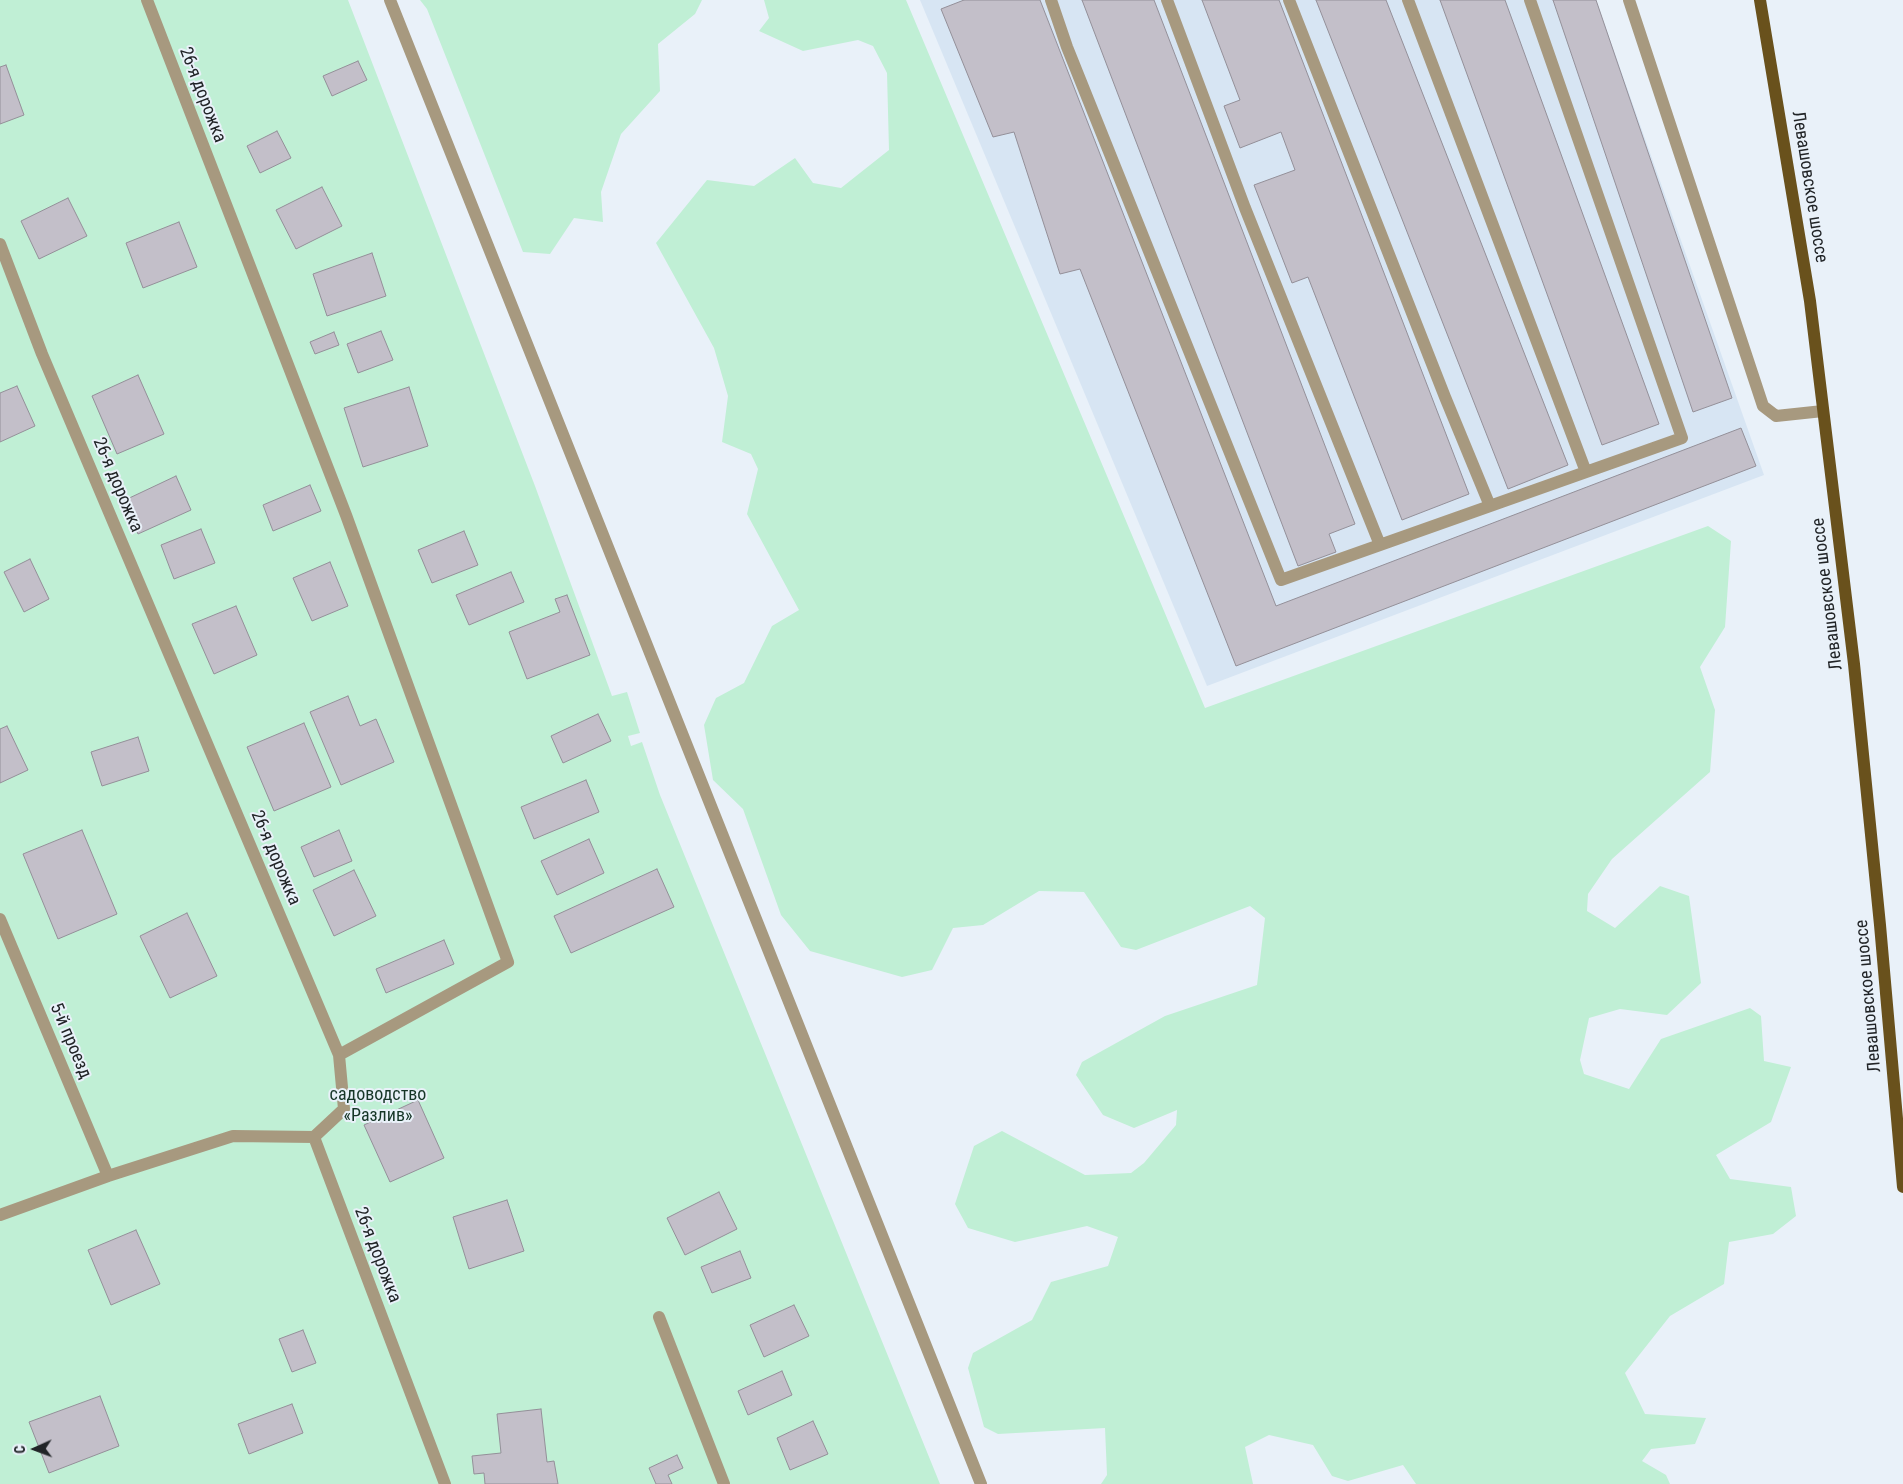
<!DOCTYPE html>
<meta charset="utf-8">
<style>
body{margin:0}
#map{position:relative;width:1903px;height:1484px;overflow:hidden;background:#e9f1f9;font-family:"Roboto Condensed",sans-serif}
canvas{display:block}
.north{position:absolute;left:10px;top:1424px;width:50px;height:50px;-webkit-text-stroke:4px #e9f1f9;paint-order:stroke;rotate:268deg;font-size:14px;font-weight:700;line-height:20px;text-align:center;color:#212427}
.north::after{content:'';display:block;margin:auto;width:18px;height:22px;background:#212427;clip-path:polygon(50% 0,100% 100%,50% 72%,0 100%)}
</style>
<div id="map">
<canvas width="1903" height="1484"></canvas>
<div class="north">С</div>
</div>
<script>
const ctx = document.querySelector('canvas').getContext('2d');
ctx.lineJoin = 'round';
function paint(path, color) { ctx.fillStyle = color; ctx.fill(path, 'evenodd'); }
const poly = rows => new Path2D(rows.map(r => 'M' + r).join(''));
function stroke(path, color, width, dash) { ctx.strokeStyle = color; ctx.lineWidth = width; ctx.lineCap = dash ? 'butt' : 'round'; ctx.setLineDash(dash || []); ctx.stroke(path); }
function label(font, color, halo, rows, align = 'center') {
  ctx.font = font + ' "Roboto Condensed",sans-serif'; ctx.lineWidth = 4; ctx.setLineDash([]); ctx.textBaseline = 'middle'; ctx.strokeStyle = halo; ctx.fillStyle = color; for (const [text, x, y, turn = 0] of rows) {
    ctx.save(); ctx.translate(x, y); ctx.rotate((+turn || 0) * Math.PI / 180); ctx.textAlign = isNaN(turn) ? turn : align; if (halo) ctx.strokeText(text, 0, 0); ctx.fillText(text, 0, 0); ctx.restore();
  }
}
const built = poly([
 [920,0,1596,0,1764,475,1207,686]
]);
const green = poly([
 [0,0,348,0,535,486,612,696,627,692,640,733,628,736,631,746,642,742,660,795,940,1484,0,1484],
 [420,0,702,0,695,14,658,44,660,91,621,134,601,192,603,222,574,218,550,254,523,252,427,9],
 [764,0,906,0,1205,708,1708,526,1731,541,1725,627,1700,667,1715,710,1710,772,1612,859,1588,894,1587,911,1615,928,1660,886,1689,896,1701,983,1667,1015,1620,1009,1589,1018,1580,1060,1584,1074,1629,1089,1661,1039,1750,1008,1761,1016,1764,1061,1791,1067,1771,1122,1716,1155,1730,1179,1791,1187,1796,1216,1773,1234,1729,1242,1724,1284,1670,1316,1625,1373,1645,1414,1706,1418,1695,1444,1651,1449,1642,1461,1666,1475,1670,1484,1416,1484,1403,1465,1348,1481,1332,1476,1313,1445,1269,1435,1245,1447,1253,1484,1101,1484,1107,1475,1105,1428,998,1434,984,1427,968,1368,973,1353,1032,1320,1051,1282,1108,1266,1118,1237,1087,1226,1015,1242,968,1228,955,1204,974,1146,1002,1131,1085,1175,1131,1173,1144,1163,1176,1125,1177,1110,1134,1128,1103,1115,1076,1075,1082,1062,1165,1016,1257,985,1265,918,1250,906,1136,950,1121,947,1084,892,1039,891,983,925,953,928,932,970,902,977,810,951,781,915,743,809,713,780,704,725,716,698,744,683,772,626,799,610,747,514,758,469,751,454,722,442,728,396,714,348,656,243,707,180,754,186,795,158,813,183,841,188,889,150,887,73,873,46,858,40,803,51,759,31,769,18]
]);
const building = poly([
 [964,0,1040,0,1276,606,1741,428,1756,466,1236,666,1080,269,1060,274,1014,132,993,137,941,9,964,0],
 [1082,0,1154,0,1355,524,1329,534,1336,552,1298,566,1082,0],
 [1202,0,1279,0,1469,494,1402,520,1308,277,1292,283,1254,185,1295,170,1281,132,1240,148,1224,106,1240,100,1202,0],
 [1316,0,1386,0,1568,465,1508,489,1316,0],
 [1440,0,1505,0,1659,424,1602,445,1440,0],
 [1553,0,1596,0,1732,398,1693,412,1553,0],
 [358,61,367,80,332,96,323,76,358,61],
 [6,65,24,115,0,124,0,67,6,65],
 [277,131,291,158,260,173,247,146,277,131],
 [322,187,342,226,296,249,276,210,322,187],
 [68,198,87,236,39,259,21,221,68,198],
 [179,222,197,267,143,288,126,243,179,222],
 [372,253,386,296,327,316,313,274,372,253],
 [381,331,393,360,358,373,347,344,381,331],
 [334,332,339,345,315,354,310,342,334,332],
 [138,375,164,434,117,454,92,396,138,375],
 [17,386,35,426,0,442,0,393,17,386],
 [409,387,428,446,363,467,344,408,409,387],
 [176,476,191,510,138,534,123,501,176,476],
 [310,485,321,511,273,531,263,505,310,485],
 [201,529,215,563,174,579,161,545,201,529],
 [464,531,478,565,432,583,418,550,464,531],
 [30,559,49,599,24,612,4,572,30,559],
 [330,562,348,606,312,621,293,578,330,562],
 [511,572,524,602,469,625,456,595,511,572],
 [567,595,590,655,527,679,509,632,560,612,555,599,567,595],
 [236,606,257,655,214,674,192,624,236,606],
 [348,696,360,726,376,719,394,762,341,785,310,712,348,696],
 [598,714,611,741,563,763,551,736,598,714],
 [304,723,331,787,274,811,247,747,304,723],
 [7,726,28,770,0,783,0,729,7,726],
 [138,737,149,771,102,786,91,752,138,737],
 [586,780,599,812,534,839,521,807,586,780],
 [82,830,117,914,58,939,23,854,82,830],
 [339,830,352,861,314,877,301,847,339,830],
 [589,839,604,873,557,895,541,861,589,839],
 [657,869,674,907,571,953,554,916,657,869],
 [354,870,376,916,334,936,313,890,354,870],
 [187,913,217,976,170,998,140,936,187,913],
 [444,940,454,964,386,993,376,969,444,940],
 [418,1100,444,1158,390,1182,364,1125,418,1100],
 [719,1192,737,1229,685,1255,667,1218,719,1192],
 [507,1200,524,1251,469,1269,453,1217,507,1200],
 [136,1230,160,1284,111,1305,88,1250,136,1230],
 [740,1251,751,1278,712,1293,701,1267,740,1251],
 [794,1305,809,1336,764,1357,750,1325,794,1305],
 [303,1330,316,1363,292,1372,279,1339,303,1330],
 [782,1371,792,1395,748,1415,738,1391,782,1371],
 [100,1396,119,1446,49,1473,29,1422,100,1396],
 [292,1404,303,1433,249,1454,238,1424,292,1404],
 [541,1409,547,1462,554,1461,558,1484,485,1484,484,1473,474,1474,472,1456,501,1453,497,1414,541,1409],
 [813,1421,828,1454,790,1470,777,1438,813,1421],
 [677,1455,683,1468,668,1475,672,1484,656,1484,649,1468,677,1455]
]);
const minor = poly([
 [147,0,346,515,508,962,339,1055],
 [390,0,981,1484],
 [1051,0,1067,47,1281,580,1682,438,1530,0],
 [1167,0,1245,208,1380,545],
 [1289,0,1445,397,1490,506],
 [1408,0,1586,472],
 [1629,0,1763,406,1776,416,1823,411],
 [0,244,42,354,339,1055,344,1109,314,1137,445,1484],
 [0,919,108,1176],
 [0,1215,108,1176,233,1136,314,1137],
 [659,1317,724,1484]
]);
const major = poly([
 [1760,0,1810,301,1854,664,1880,925,1903,1187]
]);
const streetNames = [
 ["26-я дорожка",202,95,69],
 ["Левашовское шоссе",1809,187,81],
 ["26-я дорожка",117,485,67],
 ["Левашовское шоссе",1828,594,-97],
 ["26-я дорожка",275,858,67],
 ["Левашовское шоссе",1869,996,-95],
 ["5-й проезд",70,1041,67],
 ["26-я дорожка",377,1255,69]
];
const parkNames = [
 ["садоводство",378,1095],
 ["«Разлив»",378,1116]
];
paint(built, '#d7e5f3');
paint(green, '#c0efd5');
paint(building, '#c3bfc9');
stroke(building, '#949099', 1);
stroke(minor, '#a7997f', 12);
stroke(major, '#69511c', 12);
label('18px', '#212427', '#e9f1f9', streetNames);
label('18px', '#163627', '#e9f1f9', parkNames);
</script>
